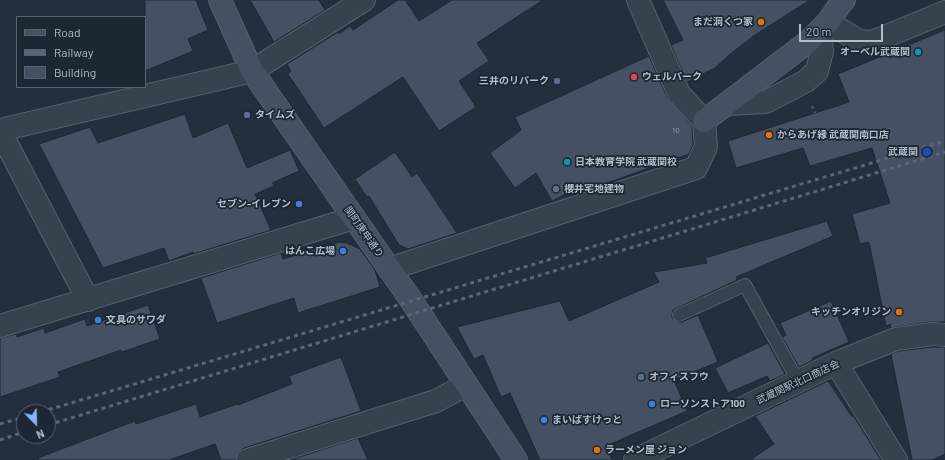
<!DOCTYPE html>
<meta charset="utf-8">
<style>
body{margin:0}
#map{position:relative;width:945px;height:460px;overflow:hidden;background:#242f3e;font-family:Barlow,sans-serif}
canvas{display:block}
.legend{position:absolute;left:16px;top:16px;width:130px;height:72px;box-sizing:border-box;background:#1d2633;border:1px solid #59626f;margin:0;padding:5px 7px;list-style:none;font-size:12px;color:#b4bcc9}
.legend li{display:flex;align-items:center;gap:8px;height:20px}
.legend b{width:20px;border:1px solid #59626f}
.north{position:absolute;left:16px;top:404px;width:40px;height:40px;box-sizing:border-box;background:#1d2633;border:1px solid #59626f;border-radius:50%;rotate:157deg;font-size:11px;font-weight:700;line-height:16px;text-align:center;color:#b4bcc9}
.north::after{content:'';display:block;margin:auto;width:14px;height:18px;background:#8ab4f8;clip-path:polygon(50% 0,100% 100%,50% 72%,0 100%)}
.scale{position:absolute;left:799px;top:24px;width:84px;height:18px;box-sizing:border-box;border:2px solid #b4bcc9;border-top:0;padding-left:5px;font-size:12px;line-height:14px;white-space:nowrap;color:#b4bcc9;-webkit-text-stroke:3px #1d2633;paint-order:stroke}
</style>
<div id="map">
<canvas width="945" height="460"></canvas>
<ul class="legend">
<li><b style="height:5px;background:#465061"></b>Road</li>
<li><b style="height:5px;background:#5a6575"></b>Railway</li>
<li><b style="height:11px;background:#455162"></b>Building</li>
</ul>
<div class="north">N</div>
<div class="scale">20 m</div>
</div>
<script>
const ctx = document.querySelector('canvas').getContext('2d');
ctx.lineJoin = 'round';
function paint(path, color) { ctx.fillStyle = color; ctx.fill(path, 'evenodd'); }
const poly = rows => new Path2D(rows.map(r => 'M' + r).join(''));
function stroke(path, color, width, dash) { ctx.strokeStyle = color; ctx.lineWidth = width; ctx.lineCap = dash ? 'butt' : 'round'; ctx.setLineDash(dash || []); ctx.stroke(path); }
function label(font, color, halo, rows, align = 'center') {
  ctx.font = font + ' Barlow,"Noto Sans JP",sans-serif'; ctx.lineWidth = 3.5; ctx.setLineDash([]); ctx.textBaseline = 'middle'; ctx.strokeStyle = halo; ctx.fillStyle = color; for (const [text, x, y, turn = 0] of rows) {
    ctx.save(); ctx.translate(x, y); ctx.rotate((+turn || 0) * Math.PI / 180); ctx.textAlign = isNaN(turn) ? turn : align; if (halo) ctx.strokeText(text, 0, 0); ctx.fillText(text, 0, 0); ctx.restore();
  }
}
const building = poly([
 [145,0,196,0,208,30,188,39,193,51,145,71,145,0],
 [250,0,319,0,325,10,274,42,250,0],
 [398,0,405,0,419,21,452,0,543,0,477,43,489,61,459,81,476,107,439,131,403,77,324,128,288,74,291,71,287,64,338,32,339,34,350,26,353,30,398,0],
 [663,0,810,0,755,35,729,55,715,68,687,82,671,45,683,40,663,0],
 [945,30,945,322,931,322,890,328,891,324,886,326,869,242,860,244,852,214,890,203,872,148,810,166,803,148,736,168,728,141,849,102,838,74,945,30],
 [649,56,668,99,692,126,693,145,689,154,601,185,568,193,552,201,536,173,515,188,490,153,521,130,515,117,649,56],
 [185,114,193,138,228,123,247,168,290,150,299,171,272,183,274,186,255,194,271,230,193,254,193,252,169,261,164,248,103,268,39,144,90,127,98,143,185,114],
 [395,152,412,177,417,173,457,233,408,249,399,245,369,196,367,197,355,179,395,152],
 [827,221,833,236,736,277,737,280,673,310,672,314,672,318,678,322,682,322,698,315,718,362,674,380,687,411,606,446,612,460,540,460,510,393,501,397,483,355,474,359,457,327,560,301,569,321,659,282,654,272,707,263,705,258,827,221],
 [339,242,347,243,360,249,375,270,380,287,298,313,294,298,217,323,201,278,281,253,283,259,339,242],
 [831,301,849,342,812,358,813,360,799,367,782,337,786,335,780,323,831,301],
 [148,305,160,339,122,352,121,350,58,372,60,377,0,397,0,338,16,334,17,337,44,328,45,333,85,319,87,326,148,305],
 [768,343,785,374,770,381,767,376,728,393,715,368,768,343],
 [933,347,945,347,945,454,932,460,912,460,891,354,899,351,933,347],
 [341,357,361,411,244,448,239,452,236,460,221,460,215,444,169,460,39,460,38,458,135,421,136,424,196,404,200,417,237,404,238,405,292,384,289,376,341,357],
 [828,381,852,417,853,415,881,460,750,460,774,444,755,416,828,381],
 [358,438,368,460,290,460,358,438]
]);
const path = poly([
 [812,106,815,113]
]);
const lane = poly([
 [679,315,745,285,798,381]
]);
const street = poly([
 [828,22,859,41,872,42,945,12],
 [727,104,766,102,806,81,817,71,822,51,820,31],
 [0,130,252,71,364,0],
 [0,131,88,300],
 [389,269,696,168,706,147,704,121,679,94,638,0],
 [0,326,354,218],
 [836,363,896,460],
 [248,460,436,401,466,385],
 [635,460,836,363,896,339,933,334,945,335]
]);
const secondary = poly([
 [220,0,252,71,411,300,516,460],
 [704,121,809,41,828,22,841,3,844,0]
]);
const rail = poly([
 [41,412,945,141],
 [0,424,24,417],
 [48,425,945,152],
 [0,440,24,432]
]);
const markers = [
 [761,22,4,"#e8710a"],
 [918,52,4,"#0f9aa8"],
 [634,77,4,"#e0444e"],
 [557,81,4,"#5c6f8a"],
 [247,115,4,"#5c6f8a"],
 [769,135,4,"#e8710a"],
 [927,152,5,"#1a4fb4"],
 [567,162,4,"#0f9aa8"],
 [556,189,4,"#5c6f8a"],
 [299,204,4,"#3f7fe0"],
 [343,251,4,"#3f7fe0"],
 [899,312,4,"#e8710a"],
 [98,320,4,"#3f7fe0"],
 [641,377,4,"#5c6f8a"],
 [652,404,4,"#3f7fe0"],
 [544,420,4,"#3f7fe0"],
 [597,450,4,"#e8710a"]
];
const numberNames = [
 ["10",676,130]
];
const poiNames = [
 ["まだ洞くつ家",753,22,"right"],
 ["オーベル武蔵関",910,52,"right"],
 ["ウェルパーク",642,77],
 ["三井のリパーク",549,81,"right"],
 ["タイムズ",255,115],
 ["からあげ縁 武蔵関南口店",777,135],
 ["武蔵関",918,152,"right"],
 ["日本教育学院 武蔵関校",575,162],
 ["櫻井宅地建物",564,189],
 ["セブン-イレブン",291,204,"right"],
 ["はんこ広場",335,251,"right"],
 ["キッチンオリジン",891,312,"right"],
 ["文具のサワダ",106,320],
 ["オフィスフウ",649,377],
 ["ローソンストア100",660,404],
 ["まいばすけっと",552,420],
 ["ラーメン屋 ジョン",605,450]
];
const streetNames = [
 ["関町庚申通り",364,232,55],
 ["武蔵関駅北口商店会",798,382,-25]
];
paint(building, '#455162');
stroke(building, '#1f2835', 1);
stroke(lane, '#565f6c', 14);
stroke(street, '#565f6c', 24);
stroke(secondary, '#565f6c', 24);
stroke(path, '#44595c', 2.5, [3, 3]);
stroke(lane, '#38414e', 12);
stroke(street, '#38414e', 22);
stroke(secondary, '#465061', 22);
stroke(rail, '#5a6575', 3, [4, 4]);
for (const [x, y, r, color] of markers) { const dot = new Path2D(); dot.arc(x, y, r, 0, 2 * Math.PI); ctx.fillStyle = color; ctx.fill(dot); stroke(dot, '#1d2633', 1.5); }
label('8px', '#98a1af', null, numberNames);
label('bold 10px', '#b4bcc9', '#1d2633', poiNames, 'left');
label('10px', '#b4bcc9', '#1d2633', streetNames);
</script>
